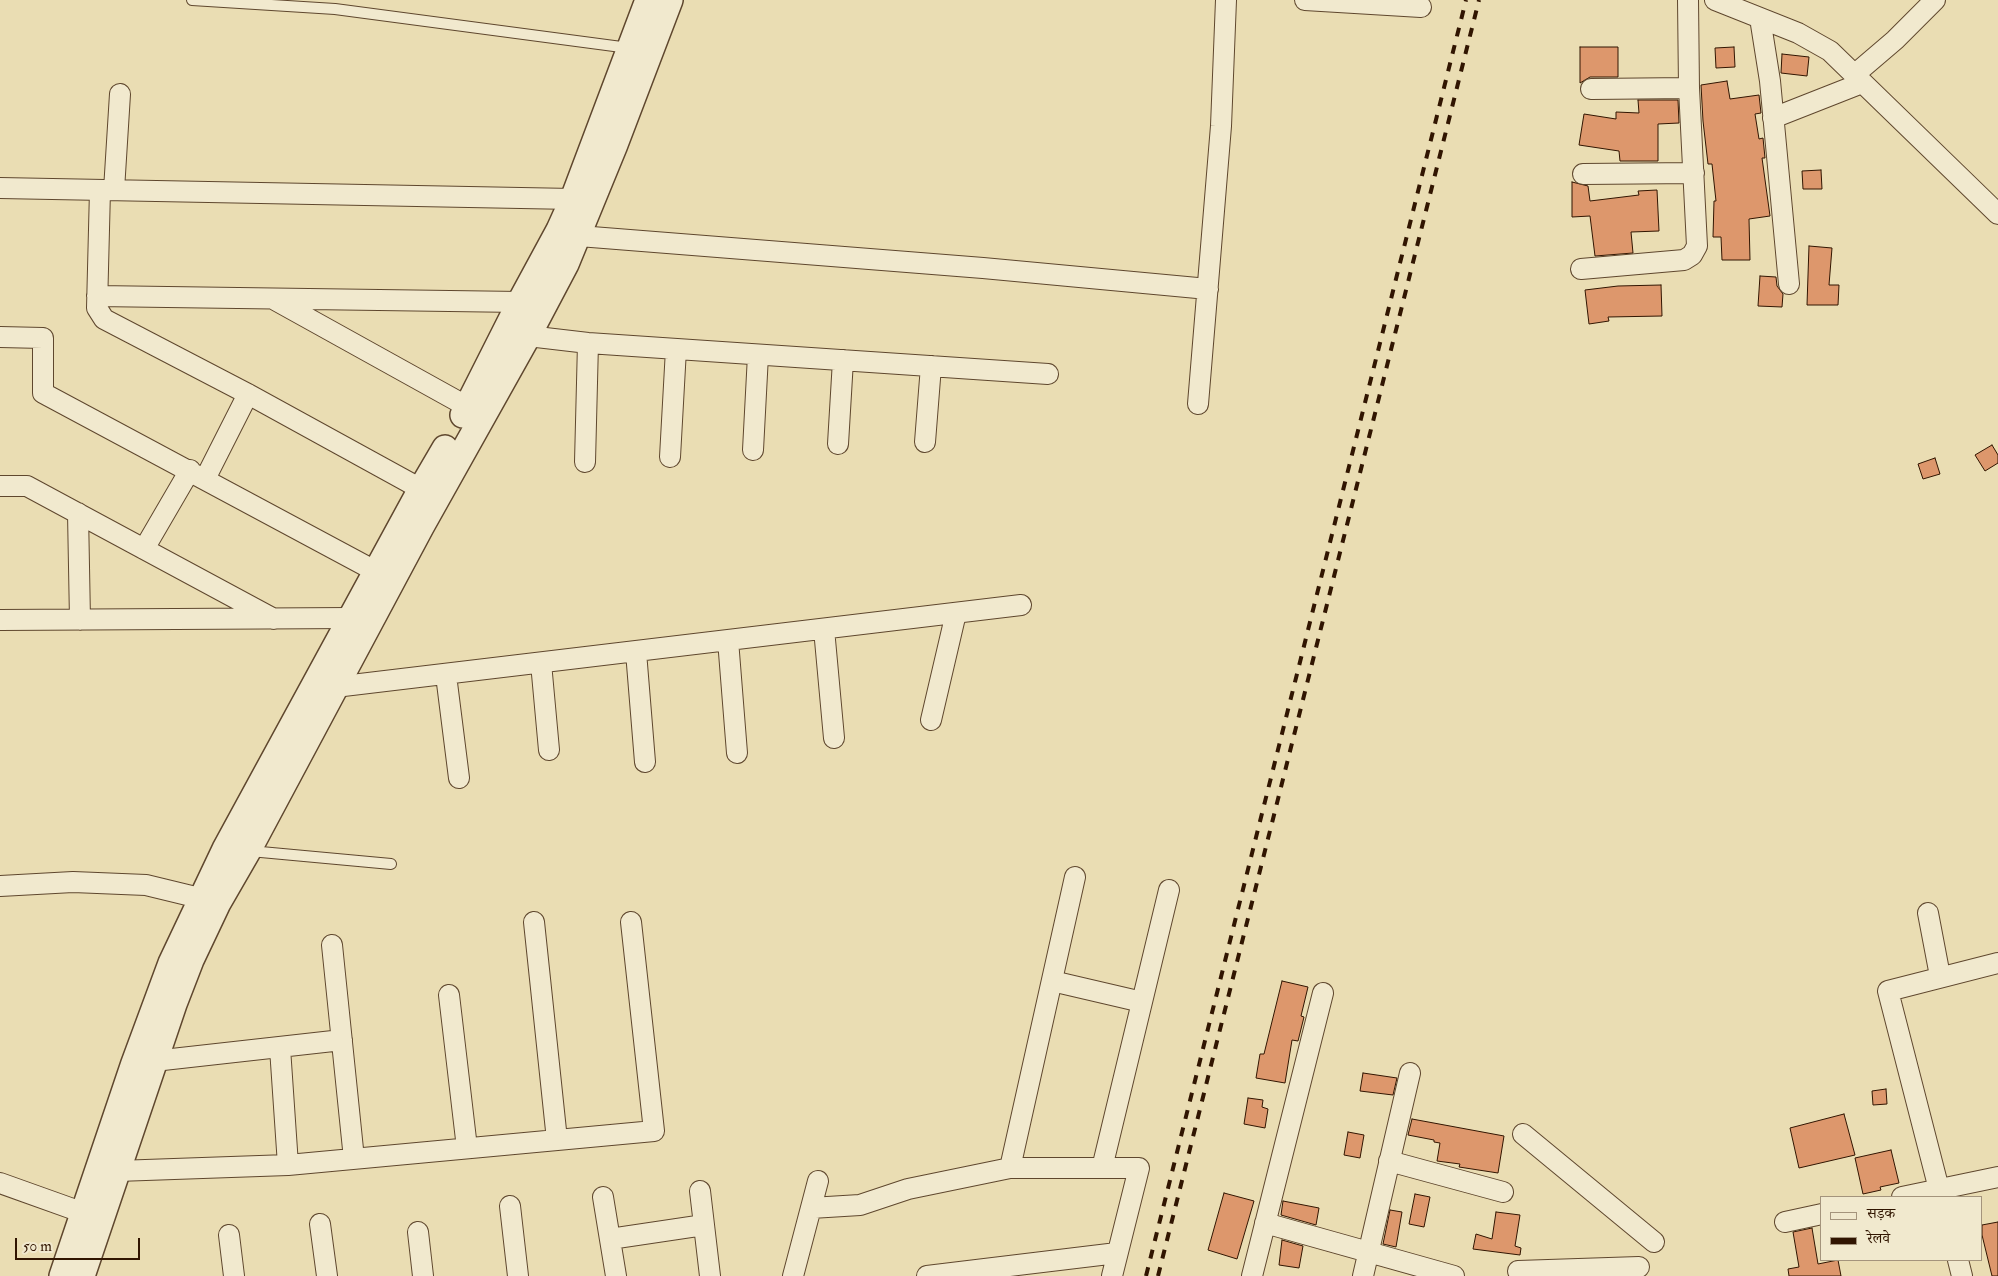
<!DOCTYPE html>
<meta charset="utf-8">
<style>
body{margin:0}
#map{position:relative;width:1998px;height:1276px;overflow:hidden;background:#eaddb3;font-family:"IM FELL Double Pica","Noto Serif Devanagari",serif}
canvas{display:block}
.legend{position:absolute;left:1820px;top:1196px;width:162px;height:65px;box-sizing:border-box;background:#f1e9ce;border:1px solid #a4947c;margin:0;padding:6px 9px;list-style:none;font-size:15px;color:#311501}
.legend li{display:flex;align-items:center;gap:10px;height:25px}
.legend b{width:25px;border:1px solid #a4947c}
.scale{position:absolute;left:15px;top:1238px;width:125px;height:22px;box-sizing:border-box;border:2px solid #311501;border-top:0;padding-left:6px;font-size:15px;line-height:18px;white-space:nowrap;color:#311501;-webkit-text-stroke:4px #f1e9ce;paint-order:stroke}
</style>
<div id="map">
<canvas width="1998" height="1276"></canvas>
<ul class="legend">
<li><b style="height:6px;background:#f1e9ce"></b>सड़क</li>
<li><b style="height:6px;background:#311501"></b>रेलवे</li>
</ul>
<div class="scale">50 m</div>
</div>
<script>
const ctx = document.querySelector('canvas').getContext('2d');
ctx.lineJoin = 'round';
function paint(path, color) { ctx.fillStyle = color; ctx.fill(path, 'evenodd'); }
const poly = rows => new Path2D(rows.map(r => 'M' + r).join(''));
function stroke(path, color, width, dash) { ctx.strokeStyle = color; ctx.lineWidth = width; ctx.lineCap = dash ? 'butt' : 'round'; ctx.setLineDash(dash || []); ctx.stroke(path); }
const building = poly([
 [1580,47,1618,47,1618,77,1590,77,1580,83,1580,47],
 [1734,47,1735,67,1716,68,1715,48,1734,47],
 [1782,54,1809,57,1807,76,1781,73,1782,54],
 [1727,81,1730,99,1759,95,1761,113,1755,114,1759,139,1763,138,1765,158,1762,158,1770,216,1749,219,1750,260,1722,260,1721,237,1713,237,1714,201,1716,201,1712,164,1708,164,1703,121,1701,85,1727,81],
 [1638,100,1678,100,1679,123,1658,124,1658,161,1620,161,1619,151,1579,145,1584,114,1616,119,1616,112,1639,113,1638,100],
 [1821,170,1822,189,1803,189,1802,171,1821,170],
 [1572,182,1588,186,1590,201,1639,195,1638,191,1657,190,1659,231,1631,232,1633,253,1595,256,1590,216,1572,217,1572,182],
 [1809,246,1832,248,1829,285,1839,285,1838,305,1807,305,1809,246],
 [1760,276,1776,277,1777,286,1783,294,1782,307,1758,306,1760,276],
 [1661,285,1662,316,1608,317,1609,321,1589,324,1585,290,1618,286,1661,285],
 [1992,445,1998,455,1998,463,1985,471,1975,455,1992,445],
 [1935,458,1940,474,1923,479,1918,464,1935,458],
 [1282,981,1308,987,1301,1016,1304,1017,1298,1041,1292,1040,1285,1083,1256,1078,1260,1054,1264,1054,1282,981],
 [1363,1073,1397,1078,1393,1095,1360,1091,1363,1073],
 [1886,1089,1887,1104,1873,1105,1872,1091,1886,1089],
 [1248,1098,1263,1100,1262,1107,1268,1109,1265,1128,1244,1124,1248,1098],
 [1844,1114,1855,1155,1799,1168,1790,1128,1844,1114],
 [1412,1119,1504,1136,1498,1173,1459,1167,1460,1164,1437,1161,1440,1143,1434,1142,1434,1140,1408,1135,1412,1119],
 [1348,1132,1364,1135,1360,1158,1344,1155,1348,1132],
 [1891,1150,1899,1183,1880,1187,1881,1190,1863,1194,1855,1158,1891,1150],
 [1224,1193,1254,1201,1237,1259,1208,1250,1224,1193],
 [1415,1194,1430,1197,1424,1227,1409,1224,1415,1194],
 [1283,1201,1319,1208,1316,1225,1281,1215,1283,1201],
 [1390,1210,1402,1212,1396,1247,1383,1244,1390,1210],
 [1496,1212,1520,1215,1515,1246,1521,1248,1520,1255,1473,1249,1476,1234,1492,1239,1496,1212],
 [1998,1222,1998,1276,1992,1276,1982,1235,1982,1225,1998,1222],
 [1812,1228,1818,1264,1838,1260,1841,1276,1789,1276,1788,1269,1799,1267,1793,1232,1812,1228],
 [1282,1240,1303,1246,1299,1268,1279,1265,1282,1240]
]);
const service = poly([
 [192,0,335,9,629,48],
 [250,851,391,864]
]);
const minor = poly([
 [1305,0,1421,7],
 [1715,0,1798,33,1830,51,1998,214],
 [1760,18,1770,81,1789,284],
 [1854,75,1895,40,1935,0],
 [1591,89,1689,88],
 [1773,118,1862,83],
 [1583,174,1694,173],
 [0,188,573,199,585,202],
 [100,190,97,308,104,319,248,394,421,489],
 [114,190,120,94],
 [565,232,579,236,983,268,1208,289],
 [1581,269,1684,260,1692,255,1697,246,1689,88,1688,0],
 [97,296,520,302],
 [275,300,468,407],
 [528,336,588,343,1048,374],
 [0,337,43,338,43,393,377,572],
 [1198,404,1221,126,1226,0],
 [925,442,931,366],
 [838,444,843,360],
 [753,450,758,355],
 [670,457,676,349],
 [585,462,588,343],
 [205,479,248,394],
 [0,486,27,486,274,619],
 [78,513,80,620],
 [144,549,190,470],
 [0,620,351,618],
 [824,629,834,738],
 [728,640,737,753],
 [636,652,645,762],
 [541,663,549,750],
 [446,675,459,778],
 [335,687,1021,605],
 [931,720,956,613],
 [0,886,73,882,146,885,216,902],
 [1928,913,1940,976],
 [534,922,557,1140],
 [332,945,354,1159],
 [1052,981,1142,1002],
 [449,995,467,1148],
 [280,1048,288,1165],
 [154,1061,342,1040],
 [1523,1134,1654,1242],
 [1389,1161,1503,1192],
 [1010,1168,1075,877],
 [1102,1168,1169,890],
 [103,1170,117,1171,288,1165,654,1131,631,922],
 [0,1183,84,1213],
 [700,1191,710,1276],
 [603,1197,616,1276],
 [1902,1197,1998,1177],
 [1941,1197,1888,991,1998,963],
 [510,1206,518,1276],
 [811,1208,860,1205,908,1189,1010,1168,1139,1168,1112,1276],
 [1785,1222,1822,1214],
 [1265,1223,1454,1276],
 [320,1224,327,1276],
 [418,1232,423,1276],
 [229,1235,234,1276],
 [610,1239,704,1225],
 [1958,1260,1962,1276],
 [1518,1271,1639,1267],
 [793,1276,818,1181],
 [927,1276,1117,1253],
 [1252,1276,1323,993],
 [1363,1276,1410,1073]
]);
const tertiary = poly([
 [463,415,520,302,559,230,573,199,648,0],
 [62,1276,134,1063,171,963,225,849,421,489,445,448],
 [82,1276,174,1004,191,960,218,903,248,851,421,527,528,336,566,264,614,147,670,0]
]);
const rail = poly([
 [1146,1276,1466,0],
 [1158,1276,1479,0]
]);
paint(building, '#dd976c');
stroke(building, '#311501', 1);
stroke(service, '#5f472e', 12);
stroke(minor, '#5f472e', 22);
stroke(tertiary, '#5f472e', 28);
stroke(service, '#f1e9ce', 10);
stroke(minor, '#f1e9ce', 20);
stroke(tertiary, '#f1e9ce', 25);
stroke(rail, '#311501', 4, [9, 9]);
</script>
